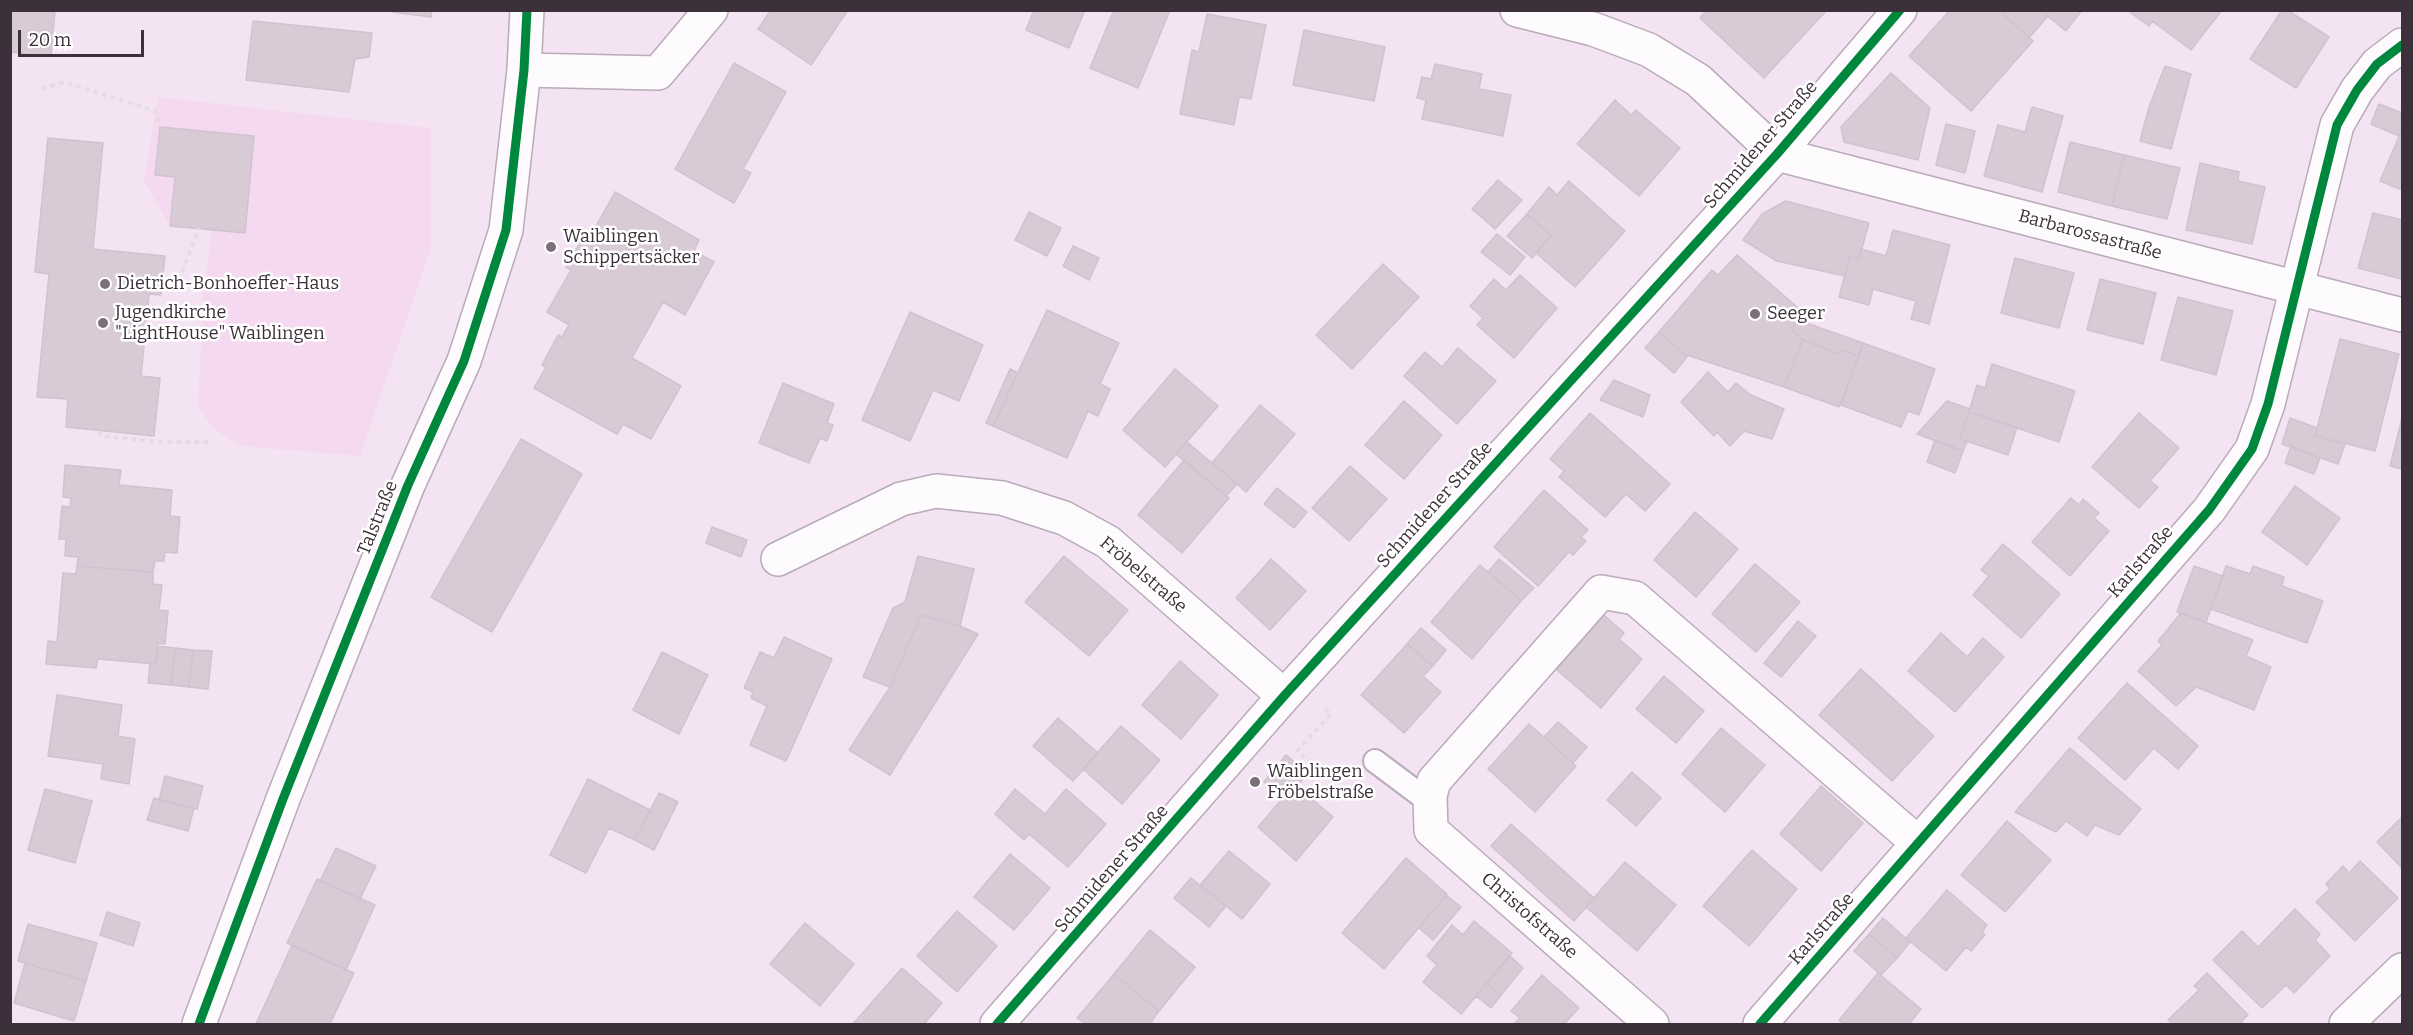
<!DOCTYPE html>
<meta charset="utf-8">
<style>
body{margin:0}
#map{position:relative;width:2413px;height:1035px;overflow:hidden;background:#f4e3f2;font-family:Bitter,serif}
canvas{display:block}
.frame{position:absolute;inset:0;border:12px solid #3c303a;pointer-events:none}
.scale{position:absolute;left:18px;top:30px;width:126px;height:27px;box-sizing:border-box;border:3px solid #3c303a;border-top:0;padding-left:8px;font-size:18px;line-height:21px;white-space:nowrap;color:#3c303a;-webkit-text-stroke:4px #fff;paint-order:stroke}
</style>
<div id="map">
<canvas width="2413" height="1035"></canvas>
<div class="frame"></div>
<div class="scale">20 m</div>
</div>
<script>
const ctx = document.querySelector('canvas').getContext('2d');
ctx.lineJoin = 'round';
function paint(path, color) { ctx.fillStyle = color; ctx.fill(path, 'evenodd'); }
const poly = rows => new Path2D(rows.map(r => 'M' + r).join(''));
function stroke(path, color, width, dash) { ctx.strokeStyle = color; ctx.lineWidth = width; ctx.lineCap = dash ? 'butt' : 'round'; ctx.setLineDash(dash || []); ctx.stroke(path); }
function label(font, color, halo, rows, align = 'center') {
  ctx.font = font + ' Bitter,serif'; ctx.lineWidth = 5; ctx.setLineDash([]); ctx.textBaseline = 'middle'; ctx.strokeStyle = halo; ctx.fillStyle = color; for (const [text, x, y, turn = 0] of rows) {
    ctx.save(); ctx.translate(x, y); ctx.rotate((+turn || 0) * Math.PI / 180); ctx.textAlign = isNaN(turn) ? turn : align; if (halo) ctx.strokeText(text, 0, 0); ctx.fillText(text, 0, 0); ctx.restore();
  }
}
const built = poly([
 [158,97,431,128,431,248,360,456,242,446,215,430,198,408,203,297,212,230,170,226,144,181]
]);
const building = poly([
 [10,10,55,10,51,56,10,52,10,10],
 [392,10,432,10,431,17,392,12,392,10],
 [771,10,848,10,811,65,758,29,771,10],
 [1034,10,1085,10,1069,48,1026,30,1034,10],
 [1114,10,1170,10,1138,88,1090,68,1114,10],
 [1707,10,1827,10,1764,78,1700,18,1707,10],
 [1950,10,1999,10,2033,41,1971,111,1909,56,1950,10],
 [1999,10,2040,10,2048,16,2029,38,1999,10],
 [2040,10,2082,10,2066,31,2040,10],
 [2127,10,2222,10,2191,50,2152,21,2149,26,2127,10],
 [2282,10,2287,10,2329,37,2296,88,2250,59,2282,10],
 [1207,14,1266,25,1251,99,1239,97,1234,125,1180,114,1192,50,1199,52,1207,14],
 [253,21,372,33,369,57,355,59,349,92,246,80,253,21],
 [1304,30,1385,47,1374,101,1293,85,1304,30],
 [734,63,786,92,743,169,751,173,734,203,675,169,734,63],
 [1435,64,1482,74,1479,89,1511,95,1503,136,1422,119,1426,100,1417,98,1422,77,1431,79,1435,64],
 [2165,66,2191,74,2171,149,2140,141,2149,107,2165,66],
 [1891,73,1930,108,1918,160,1844,142,1841,127,1891,73],
 [1615,100,1631,115,1636,110,1680,148,1639,196,1577,144,1615,100],
 [2379,104,2402,113,2402,132,2401,132,2399,136,2371,124,2379,104],
 [2032,107,2063,116,2042,192,1984,176,1998,125,2025,132,2032,107],
 [1946,124,1975,131,1965,173,1936,165,1946,124],
 [160,127,254,136,245,233,170,226,175,177,155,175,160,127],
 [2401,132,2402,132,2402,190,2380,181,2401,132],
 [48,138,103,143,93,249,165,256,161,295,149,294,141,376,160,378,154,436,66,427,68,399,37,397,49,274,35,272,48,138],
 [2070,142,2124,155,2112,206,2058,192,2070,142],
 [2124,155,2180,168,2167,219,2112,206,2124,155],
 [2200,163,2239,172,2238,181,2265,187,2252,244,2186,230,2200,163],
 [1498,180,1522,200,1495,229,1472,209,1498,180],
 [1569,181,1625,231,1575,287,1536,253,1551,235,1527,214,1549,187,1557,195,1569,181],
 [615,192,699,240,694,251,714,262,685,315,663,302,632,358,681,386,651,439,623,424,617,434,534,388,546,367,542,365,558,335,562,337,569,325,547,312,571,270,566,267,586,232,591,235,615,192],
 [1786,201,1869,223,1859,259,1850,256,1845,276,1777,261,1743,240,1762,214,1786,201],
 [1029,212,1061,228,1047,256,1015,240,1029,212],
 [2373,213,2402,220,2402,279,2358,268,2373,213],
 [1527,214,1551,235,1532,258,1507,236,1527,214],
 [1893,230,1950,245,1929,324,1911,319,1916,301,1873,289,1869,305,1839,297,1850,256,1859,259,1861,249,1886,256,1893,230],
 [1497,234,1525,257,1510,275,1481,252,1497,234],
 [1073,246,1099,258,1089,280,1063,266,1073,246],
 [1737,255,1804,313,1791,329,1803,340,1784,387,1684,354,1659,332,1712,270,1718,275,1737,255],
 [2015,258,2074,273,2059,328,2001,313,2015,258],
 [1383,264,1419,297,1352,369,1316,335,1383,264],
 [1520,275,1557,308,1514,358,1477,325,1483,318,1470,306,1494,279,1506,290,1520,275],
 [2100,279,2156,293,2143,344,2087,330,2100,279],
 [2178,297,2233,311,2216,375,2161,360,2178,297],
 [1047,310,1119,343,1100,384,1110,389,1098,416,1088,411,1067,458,993,426,1047,310],
 [910,312,983,345,959,401,933,390,910,441,862,420,910,312],
 [1798,320,1863,343,1859,356,1841,350,1839,354,1803,340,1791,329,1798,320],
 [1659,332,1687,357,1674,373,1645,348,1659,332],
 [2340,339,2399,354,2375,451,2315,436,2340,339],
 [1803,340,1839,354,1841,350,1859,356,1839,407,1784,387,1803,340],
 [1863,343,1935,369,1919,415,1908,411,1901,427,1841,405,1863,343],
 [1458,348,1496,381,1457,424,1404,376,1425,352,1442,367,1458,348],
 [1992,364,2075,391,2059,442,1969,412,1977,385,1985,388,1992,364],
 [1010,369,1018,373,993,426,986,423,1010,369],
 [1175,369,1218,406,1165,467,1123,430,1175,369],
 [1708,372,1728,392,1736,383,1751,395,1784,409,1772,439,1744,431,1730,446,1717,432,1714,436,1681,402,1708,372],
 [1614,380,1650,395,1643,417,1600,400,1614,380],
 [783,383,834,404,827,423,833,425,827,441,820,438,809,463,759,443,783,383],
 [1404,401,1442,435,1404,479,1365,445,1404,401],
 [1947,401,1970,409,1960,439,1967,442,1963,451,1917,434,1947,401],
 [1260,405,1295,434,1246,492,1212,463,1260,405],
 [1969,412,2017,427,2008,455,1960,439,1969,412],
 [1590,413,1670,484,1645,511,1626,494,1605,517,1559,477,1564,471,1550,459,1590,413],
 [2139,413,2179,448,2150,481,2158,487,2139,508,2092,467,2139,413],
 [2290,418,2317,428,2315,436,2345,444,2338,464,2282,444,2290,418],
 [2402,418,2402,469,2390,466,2402,418],
 [521,439,582,474,492,632,431,597,521,439],
 [1935,440,1963,451,1955,473,1927,462,1935,440],
 [1187,442,1237,484,1226,496,1176,454,1187,442],
 [2291,446,2320,458,2314,474,2285,463,2291,446],
 [1184,460,1229,498,1182,553,1138,515,1184,460],
 [65,465,121,470,119,485,172,490,170,516,180,517,177,553,165,552,164,561,155,561,153,572,77,566,78,557,65,556,66,539,59,539,62,506,70,507,71,498,63,497,65,465],
 [1350,466,1387,499,1349,541,1312,508,1350,466],
 [2295,486,2340,518,2307,565,2262,532,2295,486],
 [1277,488,1307,512,1294,528,1264,504,1277,488],
 [1544,490,1588,530,1581,537,1586,541,1573,555,1569,552,1538,586,1494,547,1544,490],
 [2071,498,2079,505,2083,499,2099,513,2094,518,2109,531,2070,576,2032,542,2071,498],
 [1695,512,1738,549,1696,597,1654,560,1695,512],
 [712,527,747,540,741,557,706,543,712,527],
 [2003,544,2060,594,2021,638,1973,595,1989,576,1981,570,2003,544],
 [918,556,974,569,960,626,921,615,890,687,863,677,893,608,905,602,918,556],
 [1064,556,1128,610,1089,656,1025,602,1064,556],
 [1271,559,1306,591,1270,630,1236,598,1271,559],
 [1499,559,1534,588,1521,601,1488,572,1499,559],
 [1755,564,1800,602,1756,652,1712,614,1755,564],
 [1480,565,1521,601,1472,659,1431,622,1480,565],
 [77,566,153,572,153,584,162,585,159,610,168,611,165,644,158,643,156,664,98,659,96,668,46,664,48,641,57,642,63,573,76,574,77,566],
 [2194,566,2223,576,2206,622,2177,612,2194,566],
 [2226,566,2250,574,2253,566,2284,577,2282,586,2323,601,2307,643,2211,609,2226,566],
 [2181,613,2253,640,2246,656,2271,667,2254,710,2196,687,2176,706,2138,671,2162,645,2158,641,2181,613],
 [921,615,960,626,978,634,890,775,849,750,890,687,921,615],
 [1604,615,1624,633,1619,639,1642,659,1601,708,1557,670,1604,615],
 [1798,621,1816,636,1781,677,1764,663,1798,621],
 [1421,628,1446,650,1433,666,1407,644,1421,628],
 [1941,633,1967,657,1983,638,2004,657,1955,712,1908,671,1941,633],
 [784,637,832,659,786,761,750,745,767,706,751,698,753,692,744,688,760,652,774,658,784,637],
 [1407,644,1433,666,1423,676,1441,692,1404,733,1361,695,1407,644],
 [157,646,175,648,171,685,148,683,150,664,156,664,157,646],
 [175,648,193,650,189,687,171,685,175,648],
 [193,650,212,651,208,689,189,687,193,650],
 [662,652,708,675,679,734,633,710,662,652],
 [1180,661,1218,695,1181,739,1142,705,1180,661],
 [1861,669,1934,736,1892,781,1819,715,1861,669],
 [1664,676,1704,711,1676,743,1636,709,1664,676],
 [2127,683,2198,746,2178,769,2154,748,2125,780,2078,738,2127,683],
 [57,695,122,705,118,736,135,739,129,784,101,779,103,764,48,756,57,695],
 [1058,718,1098,753,1073,781,1033,746,1058,718],
 [1558,722,1587,747,1573,763,1544,737,1558,722],
 [1529,724,1576,766,1535,812,1488,769,1529,724],
 [1121,726,1160,760,1122,804,1083,769,1121,726],
 [1721,728,1765,765,1725,812,1682,774,1721,728],
 [2070,748,2141,809,2119,835,2095,825,2087,836,2066,821,2056,832,2015,812,2070,748],
 [1286,755,1308,774,1297,786,1295,784,1282,798,1264,782,1286,755],
 [1632,772,1661,798,1636,826,1607,800,1632,772],
 [165,776,203,786,197,809,159,800,165,776],
 [588,779,650,810,635,840,609,828,586,873,550,855,588,779],
 [1295,784,1333,817,1296,861,1258,827,1295,784],
 [1821,786,1863,823,1821,871,1780,834,1821,786],
 [45,789,92,801,75,863,28,850,45,789],
 [1015,789,1045,814,1066,789,1106,824,1068,867,1029,834,1024,840,995,814,1015,789],
 [659,793,678,802,654,850,635,840,659,793],
 [154,798,194,808,188,831,147,820,154,798],
 [2402,817,2402,868,2377,842,2402,817],
 [2007,821,2051,860,2005,912,1961,875,2007,821],
 [1511,824,1594,898,1574,921,1491,846,1511,824],
 [336,848,376,866,360,899,320,881,336,848],
 [1752,850,1797,889,1749,946,1703,906,1752,850],
 [1229,851,1270,884,1242,919,1200,885,1229,851],
 [1010,854,1050,888,1014,930,974,897,1010,854],
 [1406,858,1447,894,1384,969,1342,933,1406,858],
 [2360,861,2398,898,2355,941,2316,902,2330,889,2326,884,2343,866,2349,873,2360,861],
 [1625,862,1676,905,1637,951,1586,907,1625,862],
 [1191,878,1226,906,1209,927,1174,898,1191,878],
 [317,879,375,905,346,970,287,943,317,879],
 [1947,890,1987,925,1982,932,1985,935,1971,951,1966,947,1946,971,1906,938,1947,890],
 [1446,895,1461,907,1433,940,1419,928,1446,895],
 [2295,909,2320,934,2315,940,2330,956,2294,993,2286,985,2262,1008,2213,960,2242,931,2258,947,2295,909],
 [957,911,997,946,957,992,917,956,957,911],
 [107,912,140,923,133,946,100,935,107,912],
 [1883,918,1910,942,1897,958,1869,934,1883,918],
 [1474,921,1512,953,1461,1014,1423,982,1437,965,1427,956,1452,925,1463,935,1474,921],
 [805,923,854,964,820,1006,770,964,805,923],
 [28,924,97,943,86,981,18,961,28,924],
 [1150,930,1195,967,1159,1011,1114,974,1150,930],
 [1869,934,1897,958,1881,975,1854,951,1869,934],
 [292,945,354,973,330,1024,256,1024,292,945],
 [1510,956,1523,968,1501,995,1487,983,1510,956],
 [25,963,86,981,74,1021,14,1003,25,963],
 [902,968,942,1003,924,1024,853,1024,902,968],
 [1878,973,1921,1009,1909,1024,1844,1024,1839,1020,1878,973],
 [2207,973,2248,1015,2241,1022,2244,1024,2173,1024,2168,1020,2199,990,2194,986,2207,973],
 [1114,974,1159,1011,1151,1022,1154,1024,1086,1024,1077,1018,1114,974],
 [1542,975,1579,1008,1564,1024,1514,1024,1520,1018,1511,1011,1542,975],
 [1487,983,1501,995,1491,1008,1476,996,1487,983]
]);
const path = poly([
 [42,89,64,82,155,111,160,127],
 [182,272,199,228],
 [100,431,101,436,160,442,209,442],
 [1325,709,1331,714,1297,751,1317,767,1347,779]
]);
const lane = poly([
 [1375,761,1419,794,1430,796]
]);
const street = poly([
 [1517,10,1593,29,1649,50,1698,80,1777,154,2402,315],
 [524,70,658,73,711,10],
 [778,559,901,499,936,491,1002,498,1064,518,1108,542,1284,696],
 [997,1024,1284,696,1777,154,1900,10],
 [1652,1024,1431,830,1430,796,1434,781,1601,592,1635,598,1918,843],
 [1760,1024,2209,510,2252,449,2268,404,2337,125,2357,90,2377,64,2402,45],
 [2346,1024,2402,970]
]);
const secondary = poly([
 [199,1024,283,799,408,485,464,361,506,230,524,70,527,10]
]);
const cycleway = poly([
 [199,1024,283,799,408,485,464,361,506,230,524,70,527,10],
 [997,1024,1284,696,1777,154,1900,10],
 [1760,1024,2209,510,2252,449,2268,404,2337,125,2357,90,2377,64,2402,45]
]);
const markers = [
 [551,247,6,"#7c6f7a"],
 [105,284,6,"#7c6f7a"],
 [1755,314,6,"#7c6f7a"],
 [103,323,6,"#7c6f7a"],
 [1255,782,6,"#7c6f7a"]
];
const streetNames = [
 ["Schmidener Straße",1761,145,-49],
 ["Barbarossastraße",2090,235,15],
 ["Schmidener Straße",1435,505,-48],
 ["Talstraße",378,518,-68],
 ["Karlstraße",2141,562,-49],
 ["Fröbelstraße",1143,575,40],
 ["Schmidener Straße",1112,869,-49],
 ["Christofstraße",1529,916,41],
 ["Karlstraße",1822,929,-49]
];
const poiNames = [
 ["Waiblingen",563,237],
 ["Schippertsäcker",563,258],
 ["Dietrich-Bonhoeffer-Haus",117,284],
 ["Jugendkirche",115,313],
 ["\"LightHouse\" Waiblingen",115,334],
 ["Seeger",1767,314],
 ["Waiblingen",1267,772],
 ["Fröbelstraße",1267,793]
];
paint(built, '#f5d9f1');
paint(building, '#d8cbd6');
stroke(building, '#d0c3cf', 1.5);
stroke(lane, '#b9abb7', 26);
stroke(street, '#b9abb7', 36);
stroke(secondary, '#b9abb7', 36);
stroke(path, '#e3dde2', 4, [4.5, 4.5]);
stroke(lane, '#fdfbfd', 22);
stroke(street, '#fdfbfd', 33);
stroke(secondary, '#fdfbfd', 33);
stroke(cycleway, '#00873e', 9);
for (const [x, y, r, color] of markers) { const dot = new Path2D(); dot.arc(x, y, r, 0, 2 * Math.PI); ctx.fillStyle = color; ctx.fill(dot); stroke(dot, '#fff', 2); }
label('18px', '#3c303a', '#fff', streetNames);
label('18px', '#3c303a', '#fff', poiNames, 'left');
</script>
